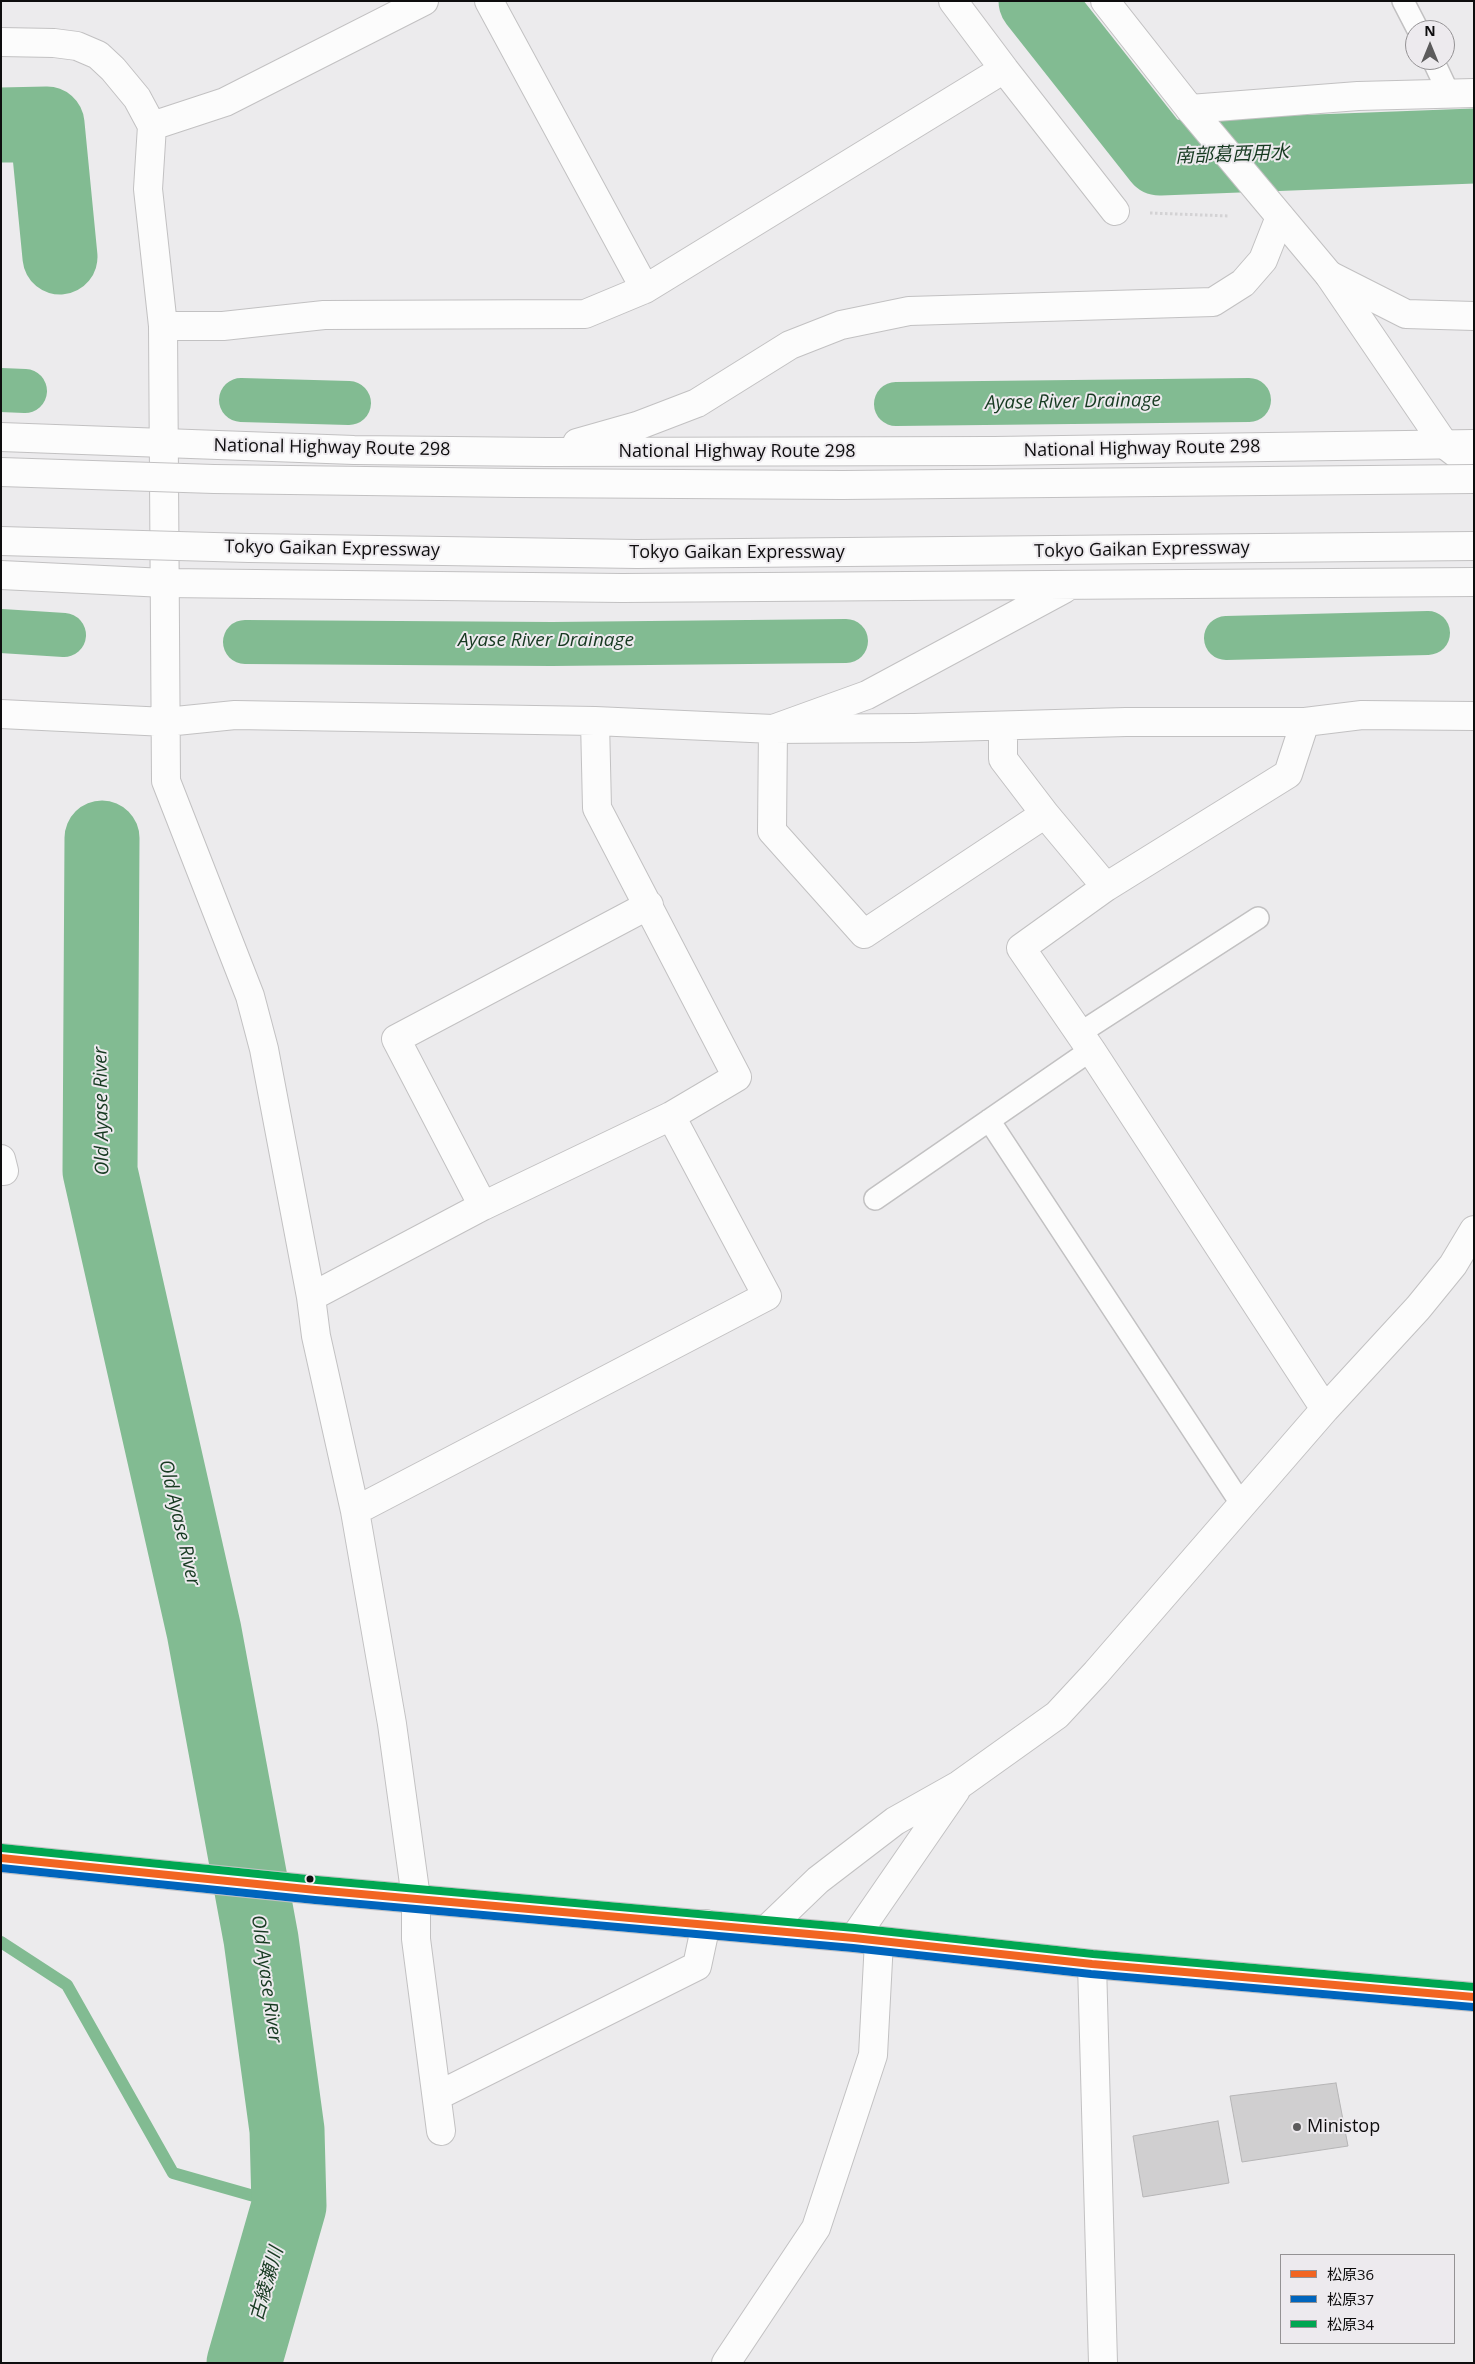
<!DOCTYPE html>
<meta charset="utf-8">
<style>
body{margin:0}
#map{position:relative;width:1475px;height:2364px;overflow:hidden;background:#ecebed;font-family:"Open Sans","Noto Sans JP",sans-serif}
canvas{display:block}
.frame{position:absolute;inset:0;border:2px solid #0e0d0e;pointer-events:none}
.legend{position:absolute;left:1280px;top:2254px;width:175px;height:90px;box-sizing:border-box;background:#edeaee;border:1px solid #949294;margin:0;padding:6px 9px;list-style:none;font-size:15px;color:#0e0d0e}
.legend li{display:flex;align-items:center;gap:10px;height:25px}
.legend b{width:25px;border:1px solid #949294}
.north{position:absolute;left:1405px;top:20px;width:50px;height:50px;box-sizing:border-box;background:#edeaee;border:1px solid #949294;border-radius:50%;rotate:0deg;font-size:14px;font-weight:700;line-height:20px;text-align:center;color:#0e0d0e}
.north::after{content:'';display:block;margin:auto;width:18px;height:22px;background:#5c5b5c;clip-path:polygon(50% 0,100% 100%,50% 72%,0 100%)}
</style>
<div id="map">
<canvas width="1475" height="2364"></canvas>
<div class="frame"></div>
<ul class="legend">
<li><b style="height:6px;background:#f26522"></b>松原36</li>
<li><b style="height:6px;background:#0065bd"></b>松原37</li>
<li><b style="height:6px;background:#00a651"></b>松原34</li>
</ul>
<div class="north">N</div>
</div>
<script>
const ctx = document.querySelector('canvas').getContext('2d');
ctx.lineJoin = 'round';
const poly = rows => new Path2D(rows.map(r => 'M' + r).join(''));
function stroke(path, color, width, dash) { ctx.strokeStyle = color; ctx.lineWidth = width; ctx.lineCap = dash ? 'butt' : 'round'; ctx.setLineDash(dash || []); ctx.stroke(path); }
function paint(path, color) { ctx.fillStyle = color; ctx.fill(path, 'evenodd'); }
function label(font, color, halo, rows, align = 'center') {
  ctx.font = font + ' "Open Sans","Noto Sans JP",sans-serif'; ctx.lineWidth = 4; ctx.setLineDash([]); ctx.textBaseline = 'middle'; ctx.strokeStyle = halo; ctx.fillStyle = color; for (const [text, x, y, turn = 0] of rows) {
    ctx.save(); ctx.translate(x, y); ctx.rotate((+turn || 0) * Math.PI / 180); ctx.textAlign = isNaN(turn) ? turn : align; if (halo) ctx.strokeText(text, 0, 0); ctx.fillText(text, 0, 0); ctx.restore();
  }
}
const stream = poly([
 [1,1942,67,1985,173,2173,289,2206]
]);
const canal = poly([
 [1,390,25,391],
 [241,400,349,403],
 [896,404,1249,400],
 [1,631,64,635],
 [1226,638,1428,633],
 [245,642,552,644,846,641]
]);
const river = poly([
 [1036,1,1160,158,1474,146],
 [1,125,47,124,60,257],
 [102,838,100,1171,204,1631,261,1939,287,2130,289,2206,244,2363]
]);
const building = poly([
 [1336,2083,1348,2146,1242,2162,1230,2096,1336,2083],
 [1218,2121,1229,2183,1143,2197,1133,2136,1218,2121]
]);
const path = poly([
 [1150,213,1229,216]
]);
const lane = poly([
 [1403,1,1418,30],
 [1433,60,1449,94],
 [1080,1033,1258,918],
 [989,1120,1242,1505],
 [875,1199,1091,1050]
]);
const street = poly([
 [489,1,645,289],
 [1,42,54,43,77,46,98,55,113,69,137,98,152,126,148,189,163,326,166,781,250,996,264,1049,311,1297,316,1336,355,1511,392,1724,416,1898,416,1939,441,2131],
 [1004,69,1115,211],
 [1190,109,1358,96,1474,93],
 [152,126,225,102,424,1],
 [1329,275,1406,314,1474,316],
 [163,326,223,326,324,315,585,314,645,289,1004,69,953,1],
 [1,714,166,722,235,715,595,721,773,729,914,728,1126,722,1305,722,1362,715,1474,716],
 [1305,722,1288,774,1106,887,1021,948,1091,1050,1325,1409],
 [1003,726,1003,759,1045,814,1106,887],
 [773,729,772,831,864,934,1045,814],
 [1,1159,4,1171,1,1170],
 [483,1206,396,1039,649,905],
 [311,1297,483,1206,671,1116,737,1077,597,808,595,721],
 [355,1511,767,1296,671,1116],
 [766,1930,818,1880,895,1821,959,1785,1057,1715,1096,1673,1325,1409,1418,1308,1453,1265,1474,1230],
 [854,1938,956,1790],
 [1092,1964,1103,2363],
 [437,2096,697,1966,706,1924],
 [726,2363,816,2228,873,2055,879,1941]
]);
const secondary = poly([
 [1105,1,1190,109,1329,275,1444,444,1474,467],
 [1,1858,316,1890,854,1938,1092,1964,1474,1997]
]);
const highway = poly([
 [1,437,354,450,547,452,994,451,1474,444],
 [577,443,637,426,697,403,790,345,841,325,909,311,1213,302,1243,283,1263,260,1280,217],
 [1,575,165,583,622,588,1474,582],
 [773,729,867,695,1064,589]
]);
const highwayBridge = poly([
 [1,472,214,479,517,483,843,485,1474,479],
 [1,541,249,548,637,554,1474,546]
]);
const bus1 = poly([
 [1,1858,316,1890,854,1938,1092,1964,1474,1997]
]);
const bus2 = poly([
 [1,1868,315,1900,853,1948,1091,1974,1473,2007]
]);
const bus3 = poly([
 [2,1848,317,1880,855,1928,1093,1954,1474,1987]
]);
const markers = [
 [310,1879,4.5,"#0e0d0e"],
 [1297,2127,5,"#5c5b5c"]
];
const streetNames = [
 ["National Highway Route 298",332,448,1],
 ["National Highway Route 298",1142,449,-1],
 ["National Highway Route 298",737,452],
 ["Tokyo Gaikan Expressway",332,549,1],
 ["Tokyo Gaikan Expressway",1142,550,-1],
 ["Tokyo Gaikan Expressway",737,553]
];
const poiNames = [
 ["Ministop",1307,2127]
];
const waterNames = [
 ["南部葛西用水",1232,155,-2],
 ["Ayase River Drainage",1073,402,-1],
 ["Ayase River Drainage",546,641],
 ["Old Ayase River",102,1111,-91],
 ["Old Ayase River",179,1523,77],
 ["Old Ayase River",266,1979,82],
 ["古綾瀬川",267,2284,-74]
];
stroke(stream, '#82bb92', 12);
stroke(canal, '#82bb92', 44);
stroke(river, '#82bb92', 75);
paint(building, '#d0cfd0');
stroke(building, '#b6b5b6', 1);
stroke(lane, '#c2c1c2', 24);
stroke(street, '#c2c1c2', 30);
stroke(secondary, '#c2c1c2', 30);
stroke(highway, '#c2c1c2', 30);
stroke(path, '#d3d2d4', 3, [2.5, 2.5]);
stroke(lane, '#fcfcfc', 21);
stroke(street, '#fcfcfc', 28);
stroke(secondary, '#fcfcfc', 28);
stroke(highway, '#fcfcfc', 28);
stroke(highwayBridge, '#c2c1c2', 30, []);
stroke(highwayBridge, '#fcfcfc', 28);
stroke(bus1, '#f26522', 8);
stroke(bus2, '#0065bd', 8);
stroke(bus3, '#00a651', 8);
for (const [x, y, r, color] of markers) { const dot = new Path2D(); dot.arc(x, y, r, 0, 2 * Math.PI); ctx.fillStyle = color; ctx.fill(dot); stroke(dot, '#edeaee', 2); }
label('18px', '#0e0d0e', '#edeaee', streetNames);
label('18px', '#0e0d0e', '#edeaee', poiNames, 'left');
label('italic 19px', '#173a21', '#edeaee', waterNames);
</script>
